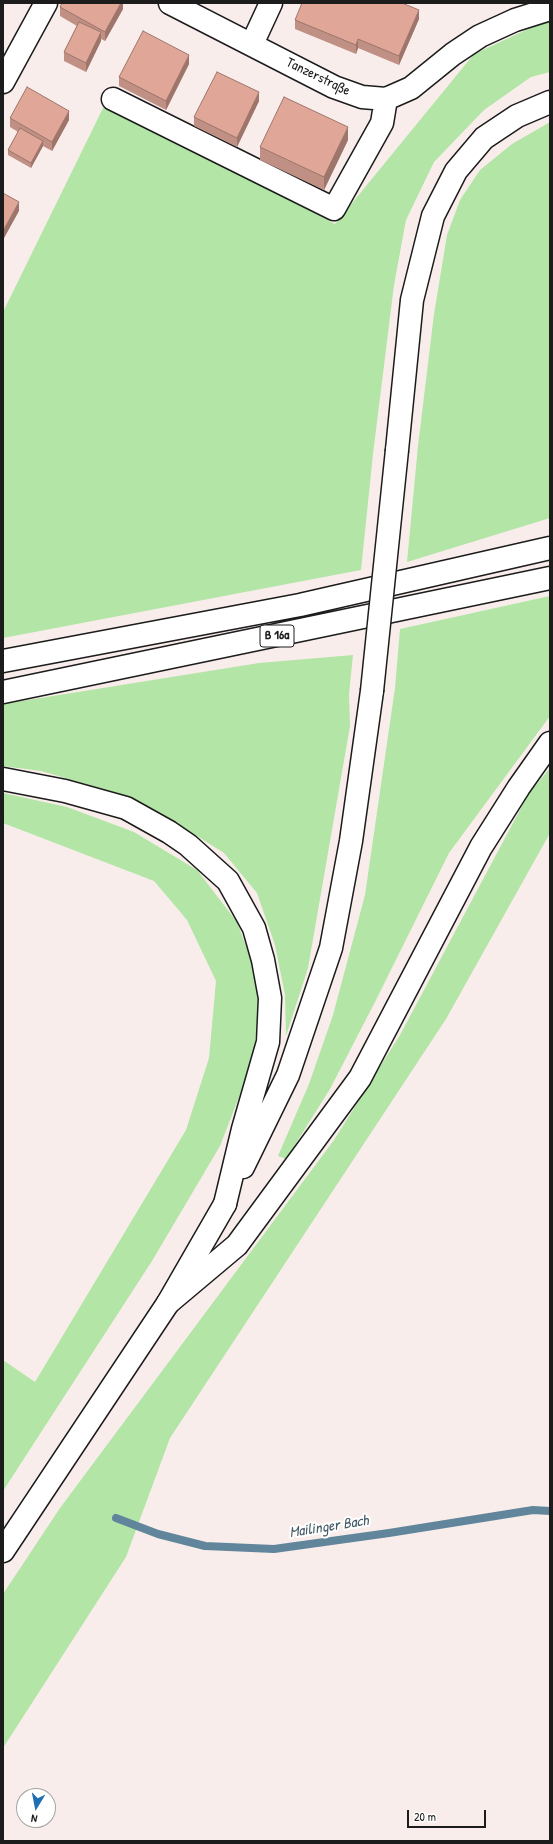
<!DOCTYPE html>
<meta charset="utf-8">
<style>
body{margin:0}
#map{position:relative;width:553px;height:1844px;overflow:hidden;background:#f9edeb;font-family:"Patrick Hand",sans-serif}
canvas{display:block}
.frame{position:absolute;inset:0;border:4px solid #1c1c1c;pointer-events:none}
.north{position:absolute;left:16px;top:1788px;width:40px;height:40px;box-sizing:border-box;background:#fff;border:1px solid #a4a4a4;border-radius:50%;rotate:190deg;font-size:11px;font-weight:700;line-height:16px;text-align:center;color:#1c1c1c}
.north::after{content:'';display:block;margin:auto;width:14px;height:18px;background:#1f6fb2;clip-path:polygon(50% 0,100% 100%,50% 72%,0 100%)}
.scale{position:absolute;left:407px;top:1810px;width:79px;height:18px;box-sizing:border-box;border:2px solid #1c1c1c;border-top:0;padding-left:5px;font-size:12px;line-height:14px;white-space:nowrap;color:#1c1c1c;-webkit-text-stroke:3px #fff;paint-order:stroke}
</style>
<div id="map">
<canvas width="553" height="1844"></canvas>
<div class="frame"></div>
<div class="north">N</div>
<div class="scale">20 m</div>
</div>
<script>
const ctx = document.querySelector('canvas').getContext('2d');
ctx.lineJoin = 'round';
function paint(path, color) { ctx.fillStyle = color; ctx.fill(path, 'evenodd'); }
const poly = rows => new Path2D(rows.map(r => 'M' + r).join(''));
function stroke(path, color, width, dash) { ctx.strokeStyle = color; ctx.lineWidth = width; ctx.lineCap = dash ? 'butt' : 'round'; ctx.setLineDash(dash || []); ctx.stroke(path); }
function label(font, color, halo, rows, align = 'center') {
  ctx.font = font + ' "Patrick Hand",sans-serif'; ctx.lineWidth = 4; ctx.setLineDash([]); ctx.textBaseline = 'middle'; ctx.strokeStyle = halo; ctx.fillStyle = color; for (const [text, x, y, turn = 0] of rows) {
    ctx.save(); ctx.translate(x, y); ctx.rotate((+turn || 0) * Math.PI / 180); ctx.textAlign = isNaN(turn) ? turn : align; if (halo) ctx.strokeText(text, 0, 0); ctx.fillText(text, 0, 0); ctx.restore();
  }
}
const green = poly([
 [550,19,550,72,531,77,484,110,434,162,406,220,394,285,373,454,361,570,3,638,3,312,106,102,335,224,474,54],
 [550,122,550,518,407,562,418,446,434,314,447,235,460,200,480,170,512,144],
 [550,596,550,716,449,853,376,1000,330,1089,286,1159,278,1156,309,1084,333,1015,365,895,395,688,400,629],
 [353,655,349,694,350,726,308,968,286,1036,285,995,275,945,257,893,224,853,167,817,117,793,41,771,3,766,3,704,259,663],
 [550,768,550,833,446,1019,170,1438,126,1557,3,1748,3,1594,60,1508,334,1140,400,1035,529,793],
 [3,793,67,807,134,832,197,870,237,922,261,986,253,1061,220,1146,152,1261,3,1491,3,1360,35,1382,186,1130,209,1058,216,981,187,920,154,881,3,823]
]);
const stream = poly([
 [116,1518,158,1534,205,1546,274,1549,389,1533,533,1510,550,1511]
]);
const minor = poly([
 [170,3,334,87,362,97,386,99,411,88,453,54,480,36,515,20,550,9],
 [252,44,271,3],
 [3,82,46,3],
 [113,99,334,209,382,123,386,99]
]);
const major = poly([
 [3,1551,168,1303,225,1204]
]);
const highway = poly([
 [397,450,412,300,433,216,456,171,484,138,517,116,550,102],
 [3,661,300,605,550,548],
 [3,692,550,578],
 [3,779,65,791,126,808,169,832,188,845,228,881,254,928,263,960,270,998,268,1042,243,1129,225,1204],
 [243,1167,288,1075,331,948,351,841,372,691],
 [168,1303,237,1245,360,1078,481,847,519,787,550,743]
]);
const highwayBridge = poly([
 [372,691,397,450]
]);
const wall = poly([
 [123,3,123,9,105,41,101,39,101,41,86,72,64,61,64,52,77,26,60,16,60,7],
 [419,19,399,65,358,48,356,54,295,29,295,20],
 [189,64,166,110,119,86,119,77],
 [259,101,237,147,194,126,194,117],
 [10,118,69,120,52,151,43,146,31,168,8,155,8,150,18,132,10,127],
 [348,140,324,190,260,160,260,147]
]);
const shadedWall = poly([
 [121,3,123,3,123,9,105,41,105,32],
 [419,10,419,19,399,65,399,56],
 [101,32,101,41,86,72,86,63],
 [358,39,358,48,356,54,356,45],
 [189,55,189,64,166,110,166,101],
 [259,92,259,101,237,147,237,138],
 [69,111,69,120,52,151,52,142],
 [348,127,348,140,324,190,324,177],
 [43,141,43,146,31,168,31,163],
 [19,202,19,211,3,240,3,231]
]);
const building = poly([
 [62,3,121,3,105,32,60,7,62,3],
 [302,3,402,3,419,10,399,56,358,39,356,45,295,20,302,3],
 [79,22,101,32,86,63,64,52,79,22],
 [143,31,189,55,166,101,119,77,143,31],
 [217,72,259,92,237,138,194,117,217,72],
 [27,87,69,111,52,142,10,118,27,87],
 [284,97,348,127,324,177,260,147,284,97],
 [20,128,43,141,31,163,8,150,20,128],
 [3,193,19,202,3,231,3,193]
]);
const shields = [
 [277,636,34]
];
const shieldNames = [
 ["B 16a",277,636]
];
const streetNames = [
 ["Tanzerstraße",318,77,26]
];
const waterNames = [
 ["Mailinger Bach",329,1527,-9]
];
paint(green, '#b2e5a6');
stroke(stream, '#61869b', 8);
stroke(minor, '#1c1c1c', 25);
stroke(major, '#1c1c1c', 25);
stroke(highway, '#1c1c1c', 25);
stroke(minor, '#fff', 22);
stroke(major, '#fff', 22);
stroke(highway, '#fff', 22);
stroke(highwayBridge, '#1c1c1c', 25, []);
stroke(highwayBridge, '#fff', 22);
paint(wall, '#c19084');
paint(shadedWall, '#9d756b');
paint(building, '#e0a799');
stroke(building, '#9d756b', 1);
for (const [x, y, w] of shields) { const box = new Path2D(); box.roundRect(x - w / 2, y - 11, w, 22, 3); ctx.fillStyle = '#fff'; ctx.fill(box); stroke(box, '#1c1c1c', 1); }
label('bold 13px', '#1c1c1c', null, shieldNames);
label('14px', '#1c1c1c', '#fff', streetNames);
label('italic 15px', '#445a66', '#fff', waterNames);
</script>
